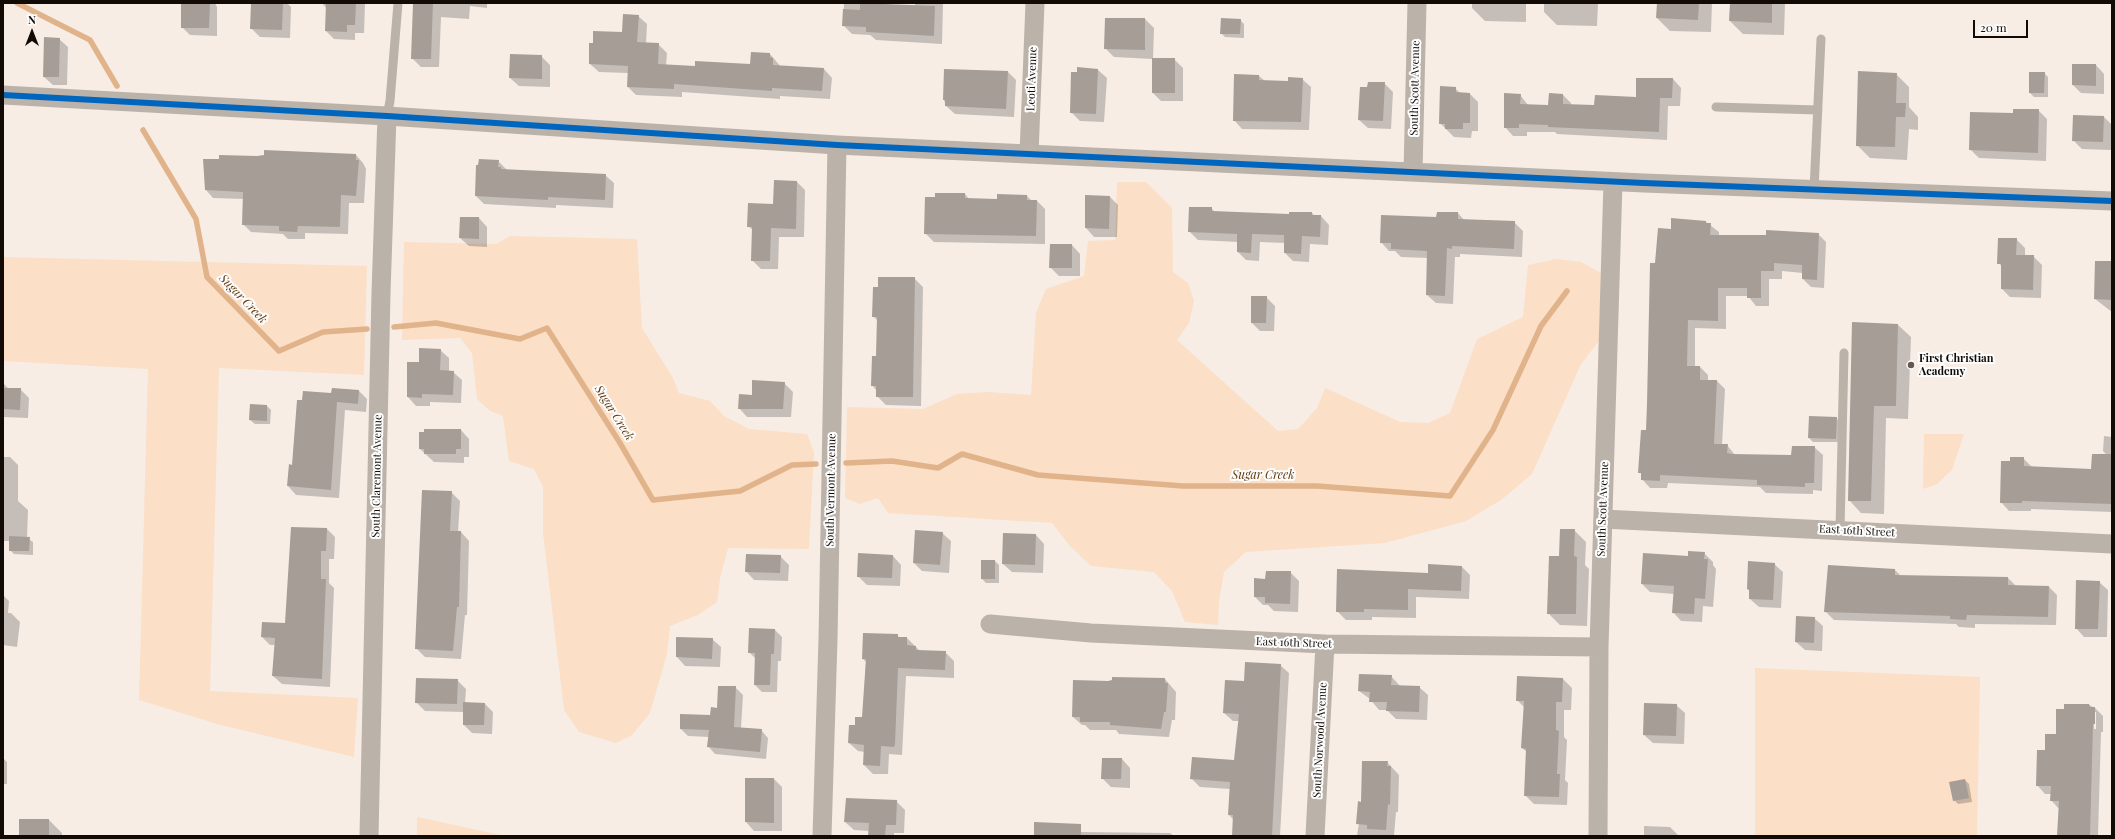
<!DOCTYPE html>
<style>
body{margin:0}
#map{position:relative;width:2115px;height:839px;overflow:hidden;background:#f7ede5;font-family:"Playfair Display",serif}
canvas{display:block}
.frame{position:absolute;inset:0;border:4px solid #120a05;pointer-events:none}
.north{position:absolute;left:12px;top:12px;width:40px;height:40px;-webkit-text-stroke:3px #fdfdfd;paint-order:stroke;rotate:0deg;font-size:11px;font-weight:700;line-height:16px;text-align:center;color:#120a05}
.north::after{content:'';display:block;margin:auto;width:14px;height:18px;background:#120a05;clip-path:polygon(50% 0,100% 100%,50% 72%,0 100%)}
.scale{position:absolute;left:1973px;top:20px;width:55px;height:18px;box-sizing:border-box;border:2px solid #120a05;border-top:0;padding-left:5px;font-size:12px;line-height:14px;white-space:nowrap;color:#120a05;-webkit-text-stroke:3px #fdfdfd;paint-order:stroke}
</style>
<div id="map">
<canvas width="2115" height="839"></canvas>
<div class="frame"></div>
<div class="north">N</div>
<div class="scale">20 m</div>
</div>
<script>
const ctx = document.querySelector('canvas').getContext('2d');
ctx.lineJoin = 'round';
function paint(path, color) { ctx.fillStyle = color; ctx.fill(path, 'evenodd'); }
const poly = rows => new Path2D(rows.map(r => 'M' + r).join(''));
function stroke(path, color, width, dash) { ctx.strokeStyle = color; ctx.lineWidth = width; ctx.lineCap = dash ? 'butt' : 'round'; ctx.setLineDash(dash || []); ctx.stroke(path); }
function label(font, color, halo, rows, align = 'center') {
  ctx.font = font + ' "Playfair Display",serif'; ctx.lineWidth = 4; ctx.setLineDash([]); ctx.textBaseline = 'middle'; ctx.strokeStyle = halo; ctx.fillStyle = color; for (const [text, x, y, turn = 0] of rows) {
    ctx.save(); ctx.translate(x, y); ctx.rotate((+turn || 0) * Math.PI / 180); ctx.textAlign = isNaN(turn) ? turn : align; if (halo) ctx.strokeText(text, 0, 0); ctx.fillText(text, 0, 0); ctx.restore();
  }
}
const green = poly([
 [1117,182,1146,182,1172,208,1173,272,1188,283,1194,301,1189,323,1177,340,1278,431,1298,429,1317,408,1325,388,1400,422,1428,423,1450,413,1477,339,1523,317,1528,265,1556,259,1581,262,1601,273,1599,341,1581,364,1532,474,1501,500,1466,521,1385,543,1246,552,1224,572,1219,601,1218,625,1185,622,1172,591,1154,572,1091,566,1070,546,1052,523,888,513,878,498,860,504,845,498,847,407,923,409,957,394,988,392,1031,395,1036,313,1046,289,1084,276,1088,241,1115,240],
 [510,236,637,239,642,328,673,378,679,393,710,401,724,416,749,429,807,434,814,452,809,549,728,548,720,578,717,602,698,615,670,626,667,654,650,713,632,735,616,743,579,732,564,710,543,533,543,487,534,469,509,461,503,416,490,411,477,399,472,353,460,338,402,340,404,242,496,244],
 [3,257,367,266,364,375,219,368,210,691,358,698,354,757,217,724,139,700,148,369,3,361],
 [1924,434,1964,434,1952,470,1937,484,1923,489],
 [1755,668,1980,677,1977,836,1755,836],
 [417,817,506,836,422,836,417,835]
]);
const shadow = poly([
 [182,3,215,3,217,7,217,36,190,35,182,27],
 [252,3,287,3,291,7,290,38,260,37,251,28],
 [322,3,365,3,364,33,355,33,355,40,334,39,326,31,327,9],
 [414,3,487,3,487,8,470,6,469,19,441,17,439,67,421,67,412,58],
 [844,3,915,6,915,3,943,3,942,44,876,40,870,35,852,34,843,25],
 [1472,3,1526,3,1526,22,1485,21,1472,8],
 [1544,3,1598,3,1597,26,1557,25,1544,12],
 [1658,3,1785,3,1784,35,1743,34,1730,21,1731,4,1712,3,1711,32,1670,31,1657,18],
 [638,16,647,24,646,44,658,44,667,53,666,66,696,67,751,65,770,54,781,67,824,69,832,78,830,99,780,96,780,99,682,92,682,97,636,95,628,87,628,73,599,72,590,64],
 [1106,19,1145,19,1154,28,1153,59,1114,57,1105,48],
 [1240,20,1244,24,1244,38,1225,37,1221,33],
 [59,39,68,47,67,85,53,85,44,77],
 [541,56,550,65,550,87,519,86,510,78],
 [1174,59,1183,68,1183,101,1161,101,1153,93],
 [2096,65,2104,74,2104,94,2081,93,2073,85],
 [1078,68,1098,70,1107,78,1104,122,1080,121,1071,112],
 [1008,72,1016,80,1014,117,955,114,946,106,944,100],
 [2030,73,2044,73,2048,77,2048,97,2034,97,2030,93],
 [1896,74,1909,87,1909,107,1918,117,1918,130,1909,129,1907,160,1870,158,1857,145],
 [1259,76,1265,81,1289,82,1302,79,1311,87,1309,130,1242,129,1234,120],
 [1673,79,1681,88,1680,106,1668,106,1667,140,1557,134,1555,132,1527,132,1527,136,1513,136,1505,127,1520,95,1528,105,1549,106,1563,95,1571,103,1571,105,1595,106,1636,98],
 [1384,83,1393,92,1391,129,1368,128,1359,120,1368,88],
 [1455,88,1460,93,1470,94,1478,102,1478,131,1472,131,1471,138,1454,137,1440,123],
 [2038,110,2047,119,2046,161,1979,158,1970,149,2014,114],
 [2104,117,2112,125,2111,150,2082,149,2073,140],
 [356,155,363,163,366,169,364,203,349,203,348,234,305,233,305,239,288,239,283,234,251,232,243,224,244,199,213,198,206,190],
 [498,161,507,170,605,175,614,183,613,208,556,205,556,208,484,204,476,196],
 [797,182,805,190,804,237,779,237,778,269,761,269,752,260,753,230,748,226,774,205],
 [965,194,969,199,998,200,1027,196,1032,201,1037,201,1045,209,1045,244,934,242,925,233],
 [1086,196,1110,197,1118,205,1117,237,1094,237,1086,228],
 [1211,208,1215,212,1290,215,1290,213,1312,213,1315,216,1321,216,1329,225,1328,245,1310,244,1309,262,1293,261,1285,253,1285,243,1260,242,1259,261,1246,260,1238,252,1238,242,1198,240,1189,231],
 [1458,213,1464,220,1514,222,1523,231,1522,257,1460,254,1460,257,1455,257,1453,304,1436,303,1427,295,1428,258,1401,257,1395,251,1389,251,1381,242,1437,218],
 [479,218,487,227,487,247,469,246,460,238],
 [1706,222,1719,232,1719,236,1818,234,1826,242,1824,288,1811,287,1803,279,1803,273,1782,271,1782,279,1769,279,1769,306,1756,306,1748,296,1726,296,1726,329,1695,328,1695,367,1700,367,1708,375,1708,381,1717,381,1725,389,1722,445,1727,445,1735,455,1792,457,1814,447,1823,455,1822,491,1813,490,1813,494,1766,493,1760,487,1668,483,1667,488,1650,488,1642,479,1642,475,1640,472,1647,431,1656,264,1671,230],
 [2016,239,2025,248,2025,256,2033,256,2042,265,2041,298,2010,297,2002,289,2002,267,1999,263],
 [1072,245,1080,254,1080,276,1059,276,1050,267],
 [2112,262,2112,312,2095,299],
 [914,278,923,287,921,406,886,405,877,396,877,391,872,385,877,357,878,321,873,316,879,288],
 [1266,297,1275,306,1274,331,1260,331,1252,323],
 [1853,323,1898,325,1911,337,1908,419,1886,418,1884,514,1861,513,1849,500],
 [440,350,449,358,449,371,453,372,462,380,461,403,430,402,430,406,416,406,408,397,420,363],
 [3,383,9,389,20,389,29,398,28,418,3,417],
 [784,383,793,392,791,417,747,417,739,408,752,396],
 [359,391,367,399,366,412,345,410,339,498,296,495,288,486,290,466,293,466,303,401,332,394],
 [267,406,271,410,270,424,255,424,250,420],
 [1836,418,1840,422,1840,442,1813,442,1809,438],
 [461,430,469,439,469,457,464,457,464,463,434,462,420,449],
 [2104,436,2112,437,2112,512,2031,509,2031,511,2009,511,2001,502,2011,462,2023,458,2032,467,2092,470,2107,455,2103,451],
 [3,457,10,457,18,465,18,501,28,510,27,538,33,542,33,555,14,554,10,550,10,541,3,541],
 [451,492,460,501,458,532,461,532,469,541,467,615,465,615,461,659,425,657,416,648],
 [327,529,335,537,334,559,329,559,329,583,334,588,330,687,282,684,273,676,275,645,270,645,262,637,286,624],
 [1574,530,1586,542,1585,565,1589,569,1587,626,1560,625,1548,613,1560,557],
 [942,533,951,541,949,573,922,571,914,563],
 [1036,535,1044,544,1043,573,1012,572,1003,564],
 [1704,553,1713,562,1713,565,1716,569,1713,607,1703,606,1702,622,1681,621,1673,612,1674,594,1650,592,1642,584,1689,557],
 [780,556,789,565,788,581,754,580,746,571],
 [893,556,901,565,900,586,867,585,858,576],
 [982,561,995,561,999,565,999,583,986,583,982,579],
 [1774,564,1783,572,1781,608,1759,607,1750,599],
 [1462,567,1470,575,1469,599,1416,597,1416,618,1372,617,1372,620,1346,620,1337,611,1429,574],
 [1895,570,1901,576,2008,578,2016,586,2049,587,2057,595,2056,625,1975,624,1975,628,1959,627,1956,624,1834,620,1825,611],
 [1290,572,1299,581,1298,612,1274,611,1268,605,1263,605,1255,597,1266,580],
 [2099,582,2108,590,2107,637,2084,637,2076,628],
 [3,595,9,601,8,613,11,613,20,622,17,647,3,645],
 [1814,618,1823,626,1822,651,1805,650,1796,642],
 [775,630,782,637,781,661,778,661,777,692,762,692,755,685,756,659,749,652],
 [897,635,900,638,907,638,920,651,945,652,954,661,954,678,906,676,902,755,889,754,888,774,873,774,864,765,865,752,858,751,849,743,856,726,863,718,866,662,863,659],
 [677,638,712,639,721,647,720,667,685,666,677,657],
 [1280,665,1289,673,1280,836,1233,836,1234,820,1229,815,1230,789,1200,787,1191,778,1235,762,1239,721,1233,721,1224,713,1245,683],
 [1391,676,1400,686,1419,687,1428,695,1427,720,1396,719,1387,710,1379,710,1370,699,1359,691],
 [1518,677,1563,679,1572,688,1571,710,1564,710,1564,737,1567,740,1565,780,1568,783,1567,805,1534,804,1525,795,1527,752,1522,748,1525,708,1517,700],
 [1165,679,1176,692,1175,720,1172,720,1169,737,1119,734,1116,730,1090,730,1085,725,1082,725,1073,717,1108,682],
 [457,680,466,689,465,703,485,704,493,712,492,734,472,733,464,725,464,712,425,711,416,702],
 [735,687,743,695,741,728,761,730,768,738,766,759,715,754,708,746,709,737,688,736,681,729,711,716],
 [1676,705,1685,713,1684,744,1653,743,1644,735],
 [2089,705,2095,708,2103,716,2103,732,2101,732,2098,836,2058,836,2059,809,2051,800,2051,794,2045,794,2037,785,2046,752,2057,735,2065,710],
 [2094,712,2096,712,2096,729,2094,729],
 [3,758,7,762,7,784,3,784],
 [1122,759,1130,768,1130,788,1111,787,1102,778],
 [1387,762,1399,775,1398,812,1396,812,1394,836,1357,836,1362,803],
 [774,779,782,787,782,831,754,831,746,822],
 [1965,780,1969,784,1972,802,1958,804,1954,800],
 [896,801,905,810,904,833,894,833,894,836,869,836,869,831,854,830,845,822],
 [49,820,62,833,62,836,20,836],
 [1074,824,1081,832,1170,833,1174,836,1035,836],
 [1644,826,1670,827,1679,836,1644,836]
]);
const stream = poly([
 [17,3,90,40,117,86],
 [143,130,196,219,207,277,279,351,323,332,367,329],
 [394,327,436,323,520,339,547,328,620,443,653,500,740,491,792,465,816,464],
 [846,463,892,461,938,468,962,454,1038,475,1183,486,1317,486,1450,496,1493,430,1541,326,1567,291]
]);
const building = poly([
 [181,3,210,3,209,28,181,28],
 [251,3,283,3,282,30,250,29],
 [326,3,356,3,355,25,347,25,347,32,325,31],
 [413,3,433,3,431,59,411,59],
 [860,3,935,6,934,36,866,32,866,27,842,26,843,9,860,10],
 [1657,3,1699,3,1698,20,1656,18],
 [1730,3,1772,3,1772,23,1729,21],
 [623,14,639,15,637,42,659,43,658,64,695,66,695,61,750,64,751,52,770,53,770,57,773,58,773,65,824,68,822,91,772,88,772,91,674,84,674,89,627,87,628,66,589,64,589,43,593,43,593,31,622,32],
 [1105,18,1145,18,1145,50,1104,49],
 [1221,18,1241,19,1240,34,1220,34],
 [44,37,60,38,59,77,43,77],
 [510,54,542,55,542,79,509,78],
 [1152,58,1175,58,1175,93,1152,93],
 [2072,64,2096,64,2096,86,2072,85],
 [1077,67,1098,69,1096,114,1070,113,1071,72,1077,72],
 [944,69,1008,71,1006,109,945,106,945,100,943,100],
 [1858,71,1897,73,1896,103,1906,103,1905,117,1896,117,1895,147,1856,146],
 [2029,72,2045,72,2044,93,2029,93],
 [1234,74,1259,75,1259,80,1288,81,1288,77,1303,78,1301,122,1233,121],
 [1636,78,1673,78,1672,98,1660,98,1659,132,1548,127,1548,125,1519,124,1519,128,1504,128,1504,93,1521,94,1520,104,1548,105,1549,93,1563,94,1563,104,1594,105,1595,95,1636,97],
 [1368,82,1385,82,1383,121,1358,120,1360,87,1367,87],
 [1440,86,1456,87,1456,92,1470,93,1470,123,1463,123,1463,129,1445,129,1445,124,1439,124],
 [2013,109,2039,109,2038,153,1969,150,1970,112,2013,113],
 [2073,115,2104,116,2103,142,2072,141],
 [264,150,356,154,356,160,359,160,356,196,341,195,340,227,298,226,297,232,279,231,279,226,242,225,243,192,205,190,203,159,219,159,219,155,257,156,264,155],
 [479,159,499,160,498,167,501,167,501,169,606,174,605,200,548,197,548,200,475,196,476,165,478,165],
 [774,180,797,181,796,229,771,228,770,261,751,261,752,227,747,227,748,203,773,204],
 [935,193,965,193,965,198,997,199,997,194,1027,195,1027,200,1037,200,1036,236,924,234,925,197,935,197],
 [1085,195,1110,196,1109,229,1085,228],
 [1189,207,1212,207,1212,211,1289,214,1289,212,1312,212,1312,215,1321,215,1320,237,1302,236,1301,254,1284,253,1284,235,1252,234,1251,253,1237,252,1237,234,1188,232],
 [1437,212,1458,212,1458,219,1515,221,1514,249,1452,246,1452,249,1447,248,1445,296,1426,295,1427,251,1391,249,1391,243,1380,243,1381,215,1436,217],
 [460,217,479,217,479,239,459,238],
 [1671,218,1706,221,1706,223,1711,223,1710,235,1766,235,1766,230,1819,233,1817,280,1802,279,1802,265,1774,263,1774,271,1761,271,1761,298,1747,298,1747,288,1718,288,1718,321,1688,320,1687,366,1700,366,1700,380,1717,380,1714,444,1728,444,1727,453,1732,454,1791,455,1792,446,1815,446,1814,483,1805,483,1805,487,1757,485,1757,480,1660,475,1660,481,1641,480,1641,473,1638,473,1641,430,1646,430,1647,404,1650,263,1655,263,1658,228,1671,229],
 [1998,238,2017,238,2016,255,2034,255,2033,290,2001,289,2001,264,1997,264],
 [1050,244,1072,244,1072,268,1049,268],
 [2095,261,2112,261,2112,300,2094,299],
 [878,277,915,277,913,397,876,397,876,386,871,386,872,356,876,356,877,317,872,317,873,287,878,287],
 [1251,296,1267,296,1266,323,1251,323],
 [1852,322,1898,324,1896,406,1874,406,1871,501,1848,501],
 [419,348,441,349,440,370,454,371,453,395,422,394,422,398,407,397,407,362,419,362],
 [752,380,785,382,783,409,738,409,739,394,752,395],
 [3,388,21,388,20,410,3,409],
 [332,388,359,390,358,404,337,402,331,490,287,486,289,464,292,465,297,400,302,400,303,391,331,393],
 [250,404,267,405,267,421,249,420],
 [1809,416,1837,417,1836,439,1808,438],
 [424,429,461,429,461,449,456,449,456,454,424,454,424,449,419,449,419,432,424,432],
 [2092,454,2112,454,2112,504,2022,501,2022,503,2000,503,2001,461,2010,461,2010,457,2024,457,2024,466,2091,469],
 [422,490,452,491,450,531,461,531,459,607,457,607,453,651,415,649],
 [291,527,327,528,326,551,321,551,321,579,326,579,322,679,272,676,275,638,261,637,262,622,285,623],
 [1560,529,1575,529,1574,556,1577,557,1576,614,1547,614,1549,556,1559,556],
 [915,530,943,532,940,565,913,563],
 [1003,533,1036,534,1035,565,1002,564],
 [9,536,30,537,29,551,9,551],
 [1688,551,1705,552,1704,559,1708,559,1705,599,1695,598,1694,614,1672,613,1674,586,1641,584,1643,553,1688,556],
 [858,553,893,555,892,578,857,577],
 [746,554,781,555,780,573,745,572],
 [981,560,995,560,995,579,981,579],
 [1748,561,1775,563,1773,600,1749,599,1749,590,1747,589],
 [1428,564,1462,566,1461,591,1408,589,1408,610,1364,609,1364,612,1336,612,1337,569,1428,573],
 [1828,565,1895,569,1895,575,2008,577,2008,585,2049,586,2048,617,1967,615,1966,620,1950,619,1950,616,1824,612],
 [1266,571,1291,571,1290,604,1265,603,1265,597,1254,597,1254,578,1265,579],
 [2076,580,2100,581,2098,629,2075,629],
 [1796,616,1815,617,1814,643,1795,642],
 [749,628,775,629,774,654,771,654,770,685,754,685,755,653,748,653],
 [863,633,898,634,898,637,907,637,907,645,916,646,916,650,946,651,945,670,898,668,895,744,894,747,881,746,880,766,863,765,864,745,848,743,849,725,855,725,855,717,862,717,866,659,862,659],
 [676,637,713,638,712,659,676,657],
 [1245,662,1281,664,1272,836,1232,836,1233,815,1228,815,1230,782,1190,779,1192,757,1234,760,1239,714,1223,713,1225,680,1244,681],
 [1359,674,1392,675,1391,685,1420,686,1419,712,1386,711,1387,702,1369,702,1370,692,1358,691],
 [1517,676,1563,678,1562,702,1556,702,1556,730,1559,731,1557,774,1560,774,1559,797,1524,796,1526,749,1521,748,1524,701,1516,701],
 [1112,677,1165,678,1165,683,1168,683,1166,712,1164,712,1161,729,1110,725,1110,722,1080,722,1080,717,1072,717,1073,680,1108,681,1112,680],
 [416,678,458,679,457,704,415,703],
 [718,686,736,686,734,727,762,729,760,752,707,747,709,730,680,729,680,714,710,715,711,707,717,708],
 [463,702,485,703,484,725,463,725],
 [1644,703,1677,704,1676,736,1643,735],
 [2064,704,2089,704,2090,707,2095,707,2095,724,2093,724,2090,836,2057,836,2059,801,2050,801,2051,786,2036,786,2037,750,2045,750,2045,734,2056,734,2056,709,2064,709],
 [1102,758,1122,758,1121,779,1101,779],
 [1362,761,1388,761,1387,766,1391,766,1390,805,1388,804,1386,830,1367,829,1367,825,1356,824,1358,801,1361,802],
 [745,778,774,778,774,823,745,822],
 [1965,779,1969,798,1953,801,1949,782],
 [846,798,897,800,896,825,886,825,885,836,868,836,869,823,844,822],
 [19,819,49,819,49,836,19,836],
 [1034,822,1081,824,1081,836,1034,836]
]);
const lane = poly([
 [1716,107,1818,110],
 [387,116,390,101,398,3],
 [1814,190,1821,39],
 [1840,530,1844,353]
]);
const street = poly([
 [3,95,387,116,837,145,1644,183,2112,201],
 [1029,154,1035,3],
 [1413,172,1417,3],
 [1603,519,2112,544],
 [990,624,1091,633,1325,644,1599,647],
 [369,836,381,293,387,116],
 [822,836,828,639,837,145],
 [1315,836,1325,644],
 [1598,836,1599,647,1613,182]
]);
const bus1 = poly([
 [3,95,387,116,837,145,1644,183,2112,201]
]);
const markers = [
 [1911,365,4,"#625953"]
];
const streetNames = [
 ["Leoti Avenue",1032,79,-88],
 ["South Scott Avenue",1415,88,-89],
 ["South Claremont Avenue",377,476,-89],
 ["South Vermont Avenue",831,490,-89],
 ["South Scott Avenue",1603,509,-88],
 ["East 16th Street",1857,531,3],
 ["East 16th Street",1294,643,2],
 ["South Norwood Avenue",1320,740,-87]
];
const poiNames = [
 ["First Christian",1919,359],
 ["Academy",1919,372]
];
const waterNames = [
 ["Sugar Creek",243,299,46],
 ["Sugar Creek",614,413,58],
 ["Sugar Creek",1263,475]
];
paint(green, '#fbdfc7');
paint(shadow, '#0003');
stroke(stream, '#e1b38a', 5.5);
paint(building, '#a59d96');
stroke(lane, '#bbb2aa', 9);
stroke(street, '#bbb2aa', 19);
stroke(bus1, '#0065bd', 6);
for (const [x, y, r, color] of markers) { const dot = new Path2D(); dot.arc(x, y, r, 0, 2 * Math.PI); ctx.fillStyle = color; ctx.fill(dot); stroke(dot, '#fdfdfd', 1.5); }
label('11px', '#120a05', '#fdfdfd', streetNames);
label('bold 11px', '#120a05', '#fdfdfd', poiNames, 'left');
label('italic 12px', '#62390d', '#fdfdfd', waterNames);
</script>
